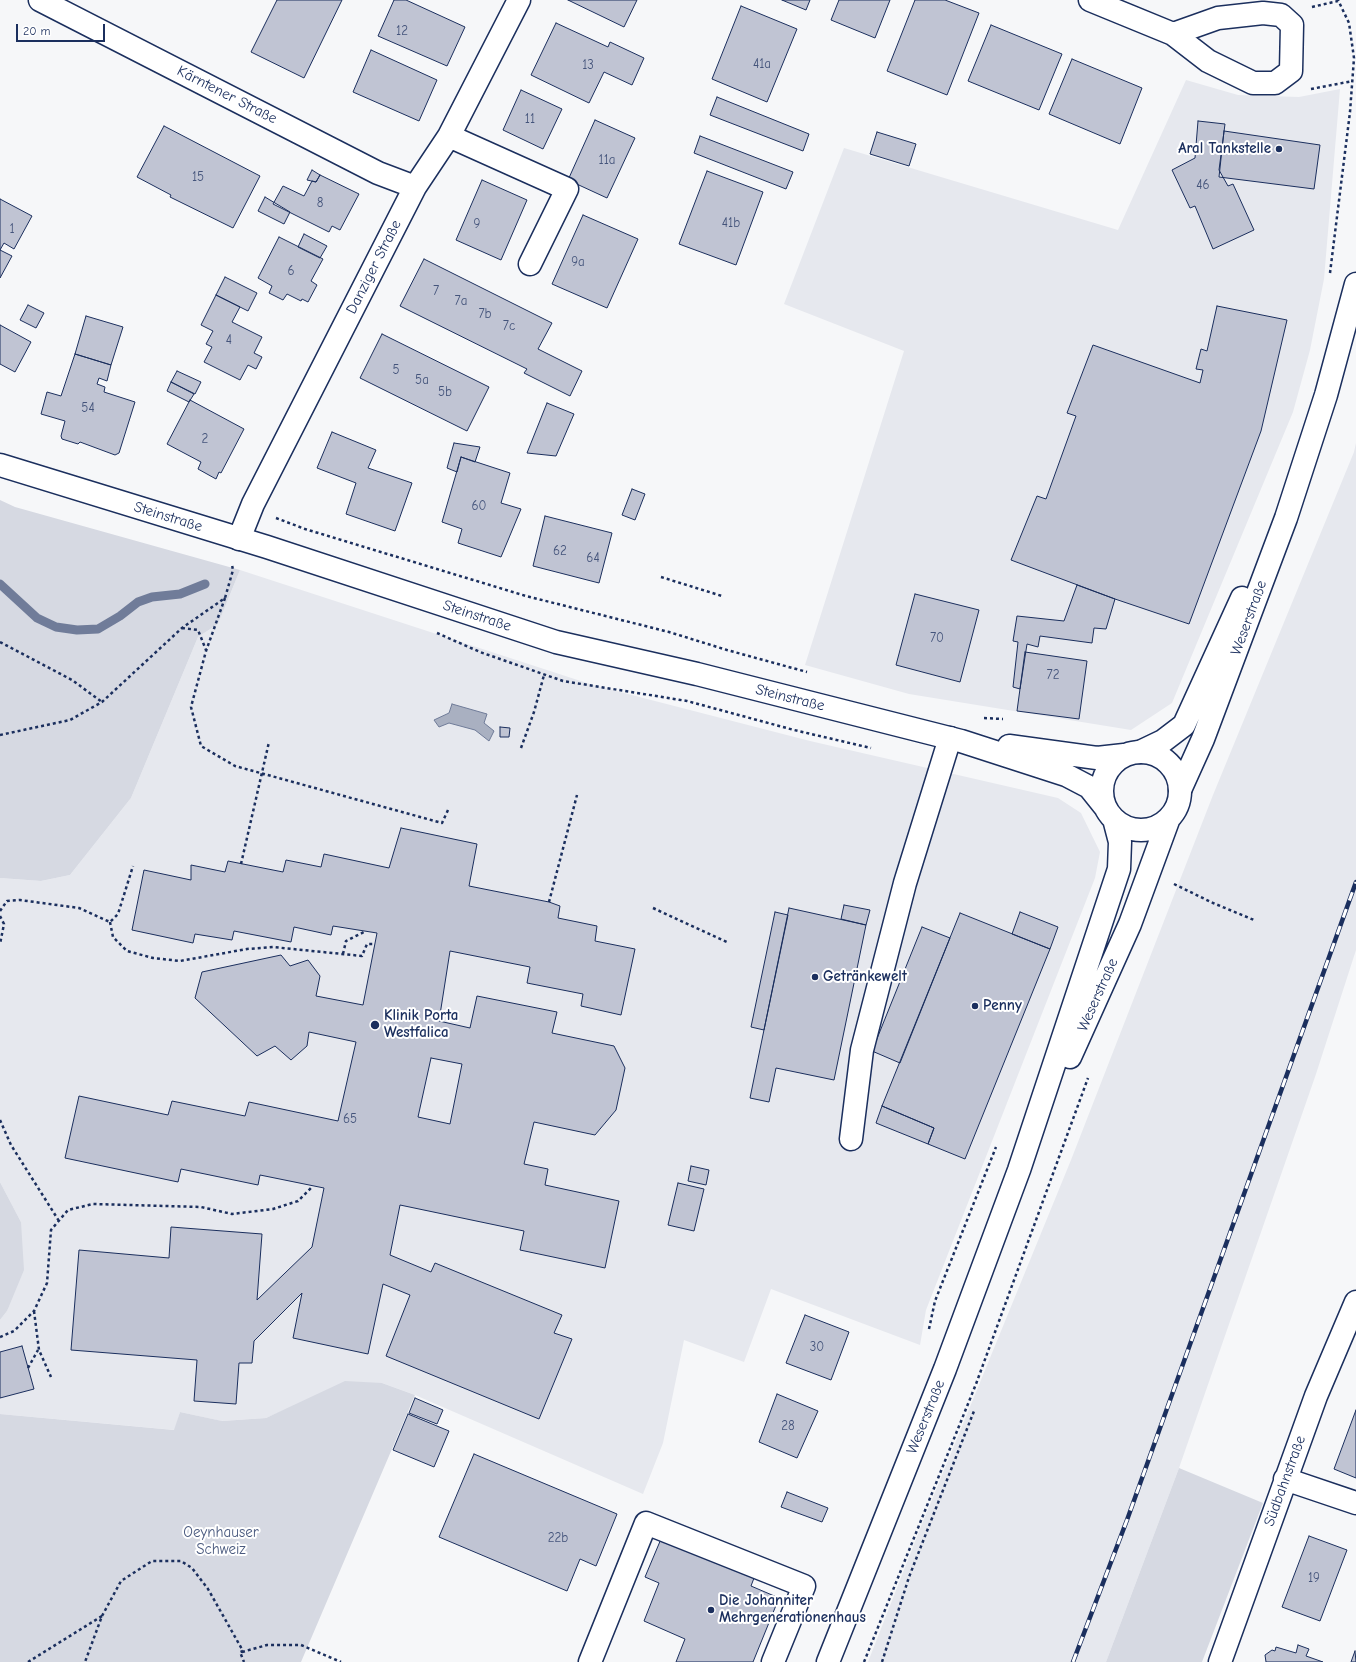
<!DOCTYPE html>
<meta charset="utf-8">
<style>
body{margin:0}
#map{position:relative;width:1356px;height:1662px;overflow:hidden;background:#f6f7f9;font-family:"Comic Neue",sans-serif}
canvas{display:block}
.scale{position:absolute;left:16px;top:24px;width:89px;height:18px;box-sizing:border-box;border:2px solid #1b2f5e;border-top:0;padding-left:5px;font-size:12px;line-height:14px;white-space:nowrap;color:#1b2f5e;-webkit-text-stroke:3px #fff;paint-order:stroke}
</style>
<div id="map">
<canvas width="1356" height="1662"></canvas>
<div class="scale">20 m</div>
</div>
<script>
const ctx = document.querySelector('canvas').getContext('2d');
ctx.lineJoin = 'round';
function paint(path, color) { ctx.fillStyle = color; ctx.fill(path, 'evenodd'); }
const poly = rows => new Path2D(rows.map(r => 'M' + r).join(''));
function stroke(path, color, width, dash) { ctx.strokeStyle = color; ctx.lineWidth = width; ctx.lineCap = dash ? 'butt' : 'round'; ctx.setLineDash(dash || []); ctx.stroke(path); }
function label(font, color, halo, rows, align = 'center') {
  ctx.font = font + ' "Comic Neue",sans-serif'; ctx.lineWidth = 4; ctx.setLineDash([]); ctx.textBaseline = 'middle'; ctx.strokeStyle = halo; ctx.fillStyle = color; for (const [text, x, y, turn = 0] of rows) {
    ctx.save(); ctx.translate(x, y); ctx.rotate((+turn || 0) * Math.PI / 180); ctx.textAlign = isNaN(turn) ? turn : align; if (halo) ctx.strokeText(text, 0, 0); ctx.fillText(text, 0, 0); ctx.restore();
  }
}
const built = poly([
 [1186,80,1238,95,1299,97,1340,89,1324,279,1310,350,1293,412,1172,703,1131,730,909,694,805,665,904,351,784,304,844,148,1118,230],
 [1356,443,1356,950,1316,1074,1179,1468,1106,1662,868,1662,920,1529,1071,1160,1213,795,1354,452],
 [240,570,593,685,810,741,1058,798,1081,813,1100,852,1095,878,926,1310,920,1345,771,1289,744,1362,684,1340,663,1443,643,1494,415,1395,382,1383,305,1401,266,1418,221,1421,180,1412,175,1430,0,1414,0,1320,7,1311,21,1222,0,1182,0,878,41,881,70,875,131,798,198,637,218,624]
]);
const green = poly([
 [0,500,15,507,240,570,218,624,198,637,131,798,70,875,41,881,0,878],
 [0,1182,21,1222,24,1270,7,1311,0,1320],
 [345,1381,382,1383,415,1395,301,1662,0,1662,0,1414,174,1430,180,1412,222,1421,266,1418],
 [1179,1468,1263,1503,1202,1662,1106,1662]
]);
const water = poly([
 [452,704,487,714,484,723,494,731,489,741,475,730,449,723,439,727,434,720,449,713,452,704]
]);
const stream = poly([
 [0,584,37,618,56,627,77,630,98,629,120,616,138,602,152,597,180,594,205,584]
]);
const building = poly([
 [277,0,342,0,304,78,251,52,277,0],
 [394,0,406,0,465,27,447,66,378,36,394,0],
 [568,0,637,0,624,27,568,0],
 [782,0,810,0,806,10,782,0],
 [839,0,890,0,875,38,831,20,839,0],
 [915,0,945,0,979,13,947,95,887,71,915,0],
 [741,6,797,29,767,102,712,79,741,6],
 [556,23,608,47,610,42,644,58,632,85,604,72,589,103,531,75,556,23],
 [991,25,1062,54,1039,110,968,81,991,25],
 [371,50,437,80,419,121,353,92,371,50],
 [1072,59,1142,88,1120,144,1049,114,1072,59],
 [521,90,562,109,543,149,503,130,521,90],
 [717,97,809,134,803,151,710,115,717,97],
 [595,120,635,138,607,198,568,180,595,120],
 [1198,121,1225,124,1219,170,1228,186,1233,184,1254,230,1213,249,1195,206,1190,208,1172,170,1195,158,1198,121],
 [164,126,260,176,233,228,170,197,171,195,137,177,164,126],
 [1224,131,1320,145,1314,189,1219,177,1224,131],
 [877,132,916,144,909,166,870,154,877,132],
 [700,136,793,172,786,189,694,153,700,136],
 [312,170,320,175,316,182,307,180,312,170],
 [707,171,763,192,736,265,679,244,707,171],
 [320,175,359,194,340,230,332,226,329,232,273,204,283,186,304,196,312,181,316,182,320,175],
 [482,180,527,200,501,260,456,240,482,180],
 [265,197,290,212,284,224,258,211,265,197],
 [0,199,32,216,14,249,4,243,0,250,12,256,0,278,0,199],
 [583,215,638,239,607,308,552,284,583,215],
 [304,234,327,246,320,258,298,247,304,234],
 [279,237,323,259,311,281,317,285,308,302,302,299,301,301,287,294,283,300,269,293,272,286,258,278,279,237],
 [424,259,552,323,538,349,582,371,570,396,524,373,527,369,400,306,424,259],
 [225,277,257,293,248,311,216,295,225,277],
 [216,295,240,307,232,322,262,337,254,353,262,357,256,369,248,365,240,380,204,362,212,347,206,344,213,331,201,325,216,295],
 [28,305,44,313,36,328,20,320,28,305],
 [1217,306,1287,320,1261,431,1189,624,1115,599,1011,560,1037,496,1046,499,1076,416,1067,413,1093,345,1200,383,1203,370,1196,369,1201,349,1207,351,1217,306],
 [86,316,123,327,111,365,75,354,86,316],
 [0,325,31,342,15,372,0,364,0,325],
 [382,334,489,387,467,431,360,378,382,334],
 [75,354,111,365,107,381,99,378,97,384,105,387,104,392,135,402,119,453,115,455,80,442,78,444,62,439,61,436,65,421,41,414,47,392,61,396,75,354],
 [177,371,201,382,195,394,171,382,177,371],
 [171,382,194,394,189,402,167,391,171,382],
 [190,400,244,429,221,473,219,472,216,479,198,469,201,462,167,444,190,400],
 [547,403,574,414,556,456,527,453,547,403],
 [332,432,376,450,368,468,412,483,395,531,346,514,356,483,317,468,332,432],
 [454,443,480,447,475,462,461,457,457,472,447,468,454,443],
 [461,457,510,473,501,503,521,509,501,557,458,543,462,529,442,522,461,457],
 [632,489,645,494,635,520,622,515,632,489],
 [545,516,612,533,599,583,533,566,545,516],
 [1077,585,1115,599,1106,629,1094,628,1092,643,1040,636,1038,647,1027,644,1020,689,1013,687,1018,642,1013,641,1017,616,1064,621,1077,585],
 [915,594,979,610,960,682,896,665,915,594],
 [1025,652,1087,661,1079,719,1017,711,1025,652],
 [500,727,510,728,509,737,500,737,500,727],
 [401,828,477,844,469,886,549,902,560,906,558,918,597,926,595,941,635,949,621,1015,581,1006,583,994,527,983,530,967,450,951,439,1021,470,1028,477,996,557,1012,552,1033,614,1046,625,1068,616,1110,595,1135,534,1122,524,1164,548,1169,545,1185,619,1201,605,1268,520,1250,524,1231,400,1205,390,1255,431,1272,435,1263,562,1315,554,1333,572,1339,539,1419,386,1356,410,1295,383,1284,368,1354,293,1338,302,1293,254,1341,252,1363,239,1363,236,1404,194,1401,197,1360,71,1350,79,1250,169,1258,171,1227,262,1234,257,1300,312,1247,324,1188,260,1175,258,1185,181,1169,178,1182,65,1158,79,1096,168,1115,172,1101,245,1116,249,1102,338,1121,356,1042,309,1032,307,1046,291,1060,275,1046,257,1056,195,998,202,972,281,955,290,966,308,960,320,976,316,996,363,1005,377,933,333,926,331,935,294,927,291,942,234,931,232,940,195,934,193,943,132,930,144,870,191,880,191,865,225,872,228,861,283,872,286,860,321,867,324,854,389,868,401,828],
 [431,1058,462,1064,450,1124,418,1117,431,1058],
 [844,905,870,910,866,925,841,919,844,905],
 [789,908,866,925,834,1080,776,1068,769,1102,750,1098,789,908],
 [775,912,788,915,764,1030,751,1027,775,912],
 [1020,912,1058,927,1050,949,1012,934,1020,912],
 [960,913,1050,949,965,1159,928,1144,934,1128,882,1106,960,913],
 [922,927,950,938,900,1063,872,1051,922,927],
 [882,1106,934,1128,928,1144,876,1123,882,1106],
 [691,1166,709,1170,706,1185,688,1181,691,1166],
 [678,1183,704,1189,694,1231,668,1225,678,1183],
 [805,1315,849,1332,831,1380,786,1363,805,1315],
 [22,1346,34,1389,0,1398,0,1352,22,1346],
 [777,1394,818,1411,797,1458,759,1442,777,1394],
 [415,1398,443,1410,437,1424,409,1413,415,1398],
 [1356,1410,1356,1478,1334,1469,1356,1410],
 [408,1414,449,1431,434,1467,393,1450,408,1414],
 [474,1454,617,1514,596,1566,580,1559,567,1591,439,1537,474,1454],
 [787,1492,828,1508,822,1522,781,1507,787,1492],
 [1309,1536,1347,1550,1320,1621,1282,1607,1309,1536],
 [661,1539,754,1578,751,1586,779,1598,753,1662,676,1662,685,1639,644,1621,659,1583,645,1577,661,1539],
 [1298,1645,1309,1649,1306,1656,1323,1662,1266,1662,1265,1655,1272,1650,1275,1651,1276,1647,1296,1653,1298,1645],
 [1355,1651,1356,1662,1351,1662,1355,1651]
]);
const path = poly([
 [1312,7,1338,1],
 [1311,89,1353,81],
 [1330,273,1350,112,1354,58,1349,23,1338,0],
 [276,518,305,529,526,596,669,632,727,650,807,672],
 [661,577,722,596],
 [225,598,206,651,191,707,201,746,235,766,442,823,448,810],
 [182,628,198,630,206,650],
 [437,633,480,652,563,681,687,701,794,730,871,748],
 [0,642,72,680,102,702],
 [984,718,1003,719],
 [0,735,70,720,102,702,182,628,225,598,233,570,232,565],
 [521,748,534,712,544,675],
 [241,864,269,742],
 [1174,884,1213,903,1254,920],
 [549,902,577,795],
 [653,908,729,943],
 [0,911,7,901,20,900,79,908,110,922,118,914,133,866],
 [0,916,4,924,0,944],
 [110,922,113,937,127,951,153,958,180,961,247,949,273,947,362,956,367,944,375,944],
 [343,954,346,941,366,931],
 [0,1120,11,1145,59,1221],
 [34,1311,39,1350,51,1377],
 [929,1329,935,1301,996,1147],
 [0,1337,14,1331,34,1311,47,1283,51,1230,68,1210,93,1204,201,1207,232,1214,273,1209,298,1201,312,1187],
 [28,1368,38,1350],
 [102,1616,121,1581,152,1561,181,1561,192,1568,208,1589,243,1651,240,1652,244,1662],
 [242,1652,267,1645,301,1645,341,1662],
 [28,1662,102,1616,85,1662],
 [864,1662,976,1384,1088,1078],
 [882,1662,909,1577,974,1411]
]);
const minor = poly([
 [40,0,378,173,415,187],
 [1090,0,1173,34,1208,61,1253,83,1275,83,1291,71,1292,25,1281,15,1263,13,1218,18,1173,34],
 [449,136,567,189,530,264],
 [239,539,253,504,415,187,449,136,519,0],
 [1140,752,1163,741,1184,725,1242,598],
 [1180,790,1203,739,1286,518,1326,395,1356,284],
 [851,1139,862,1050,905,883,950,738],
 [1285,1479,1356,1503],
 [590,1662,646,1523,804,1586,773,1662],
 [1220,1662,1316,1396,1356,1302]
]);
const major = poly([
 [0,465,267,547,556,642,697,674,961,741,1066,775,1089,787,1105,807],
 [1009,746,1097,758,1124,755],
 '1102 791a39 39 0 1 1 78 0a39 39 0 1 1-78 0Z',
 [1070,1057,1130,924,1169,818],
 [828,1662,945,1369,1019,1170,1119,869,1120,842,1114,819]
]);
const rail = poly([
 [1073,1662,1127,1520,1356,882]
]);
const markers = [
 [1279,149,4,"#1b2f5e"],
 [815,977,4,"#1b2f5e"],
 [975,1006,4,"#1b2f5e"],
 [375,1025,5,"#1b2f5e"],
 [711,1610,4,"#1b2f5e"]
];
const numberNames = [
 ["12",402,31],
 ["41a",762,64],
 ["13",588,65],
 ["11",530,119],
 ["11a",607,160],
 ["15",198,177],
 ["46",1203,185],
 ["8",320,203],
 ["41b",731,223],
 ["9",477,224],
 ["1",12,229],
 ["9a",578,262],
 ["6",291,271],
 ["7",436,291],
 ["7a",461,301],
 ["7b",485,314],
 ["7c",509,326],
 ["4",229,340],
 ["5",396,370],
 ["5a",422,380],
 ["5b",445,392],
 ["54",88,408],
 ["2",205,439],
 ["60",479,506],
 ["62",560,551],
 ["64",593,558],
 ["70",937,638],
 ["72",1053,675],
 ["65",350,1119],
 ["30",817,1347],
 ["28",788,1426],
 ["22b",558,1538],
 ["19",1314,1578]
];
const streetNames = [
 ["Kärntener Straße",227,95,27],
 ["Danziger Straße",374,267,-63],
 ["Steinstraße",168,517,17],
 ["Steinstraße",477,616,18],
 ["Weserstraße",1249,618,-70],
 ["Steinstraße",790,698,14],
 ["Weserstraße",1098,995,-66],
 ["Weserstraße",926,1417,-68],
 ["Südbahnstraße",1285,1481,-70]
];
const poiNames = [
 ["Aral Tankstelle",1271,149,"right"],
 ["Getränkewelt",823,977],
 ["Penny",983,1006],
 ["Klinik Porta",384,1016],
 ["Westfalica",384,1033],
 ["Die Johanniter",719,1601],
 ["Mehrgenerationenhaus",719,1618]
];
const parkNames = [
 ["Oeynhauser",221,1533],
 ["Schweiz",221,1550]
];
paint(built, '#e6e8ee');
paint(green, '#d6d9e2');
paint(water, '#a9b0c1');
stroke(water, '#707c99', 1);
stroke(stream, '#707c99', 9);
paint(building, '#c0c4d3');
stroke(building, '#1b2f5e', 1);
stroke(minor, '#1b2f5e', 25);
stroke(major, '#1b2f5e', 25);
stroke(path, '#1b2f5e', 2.5, [3, 3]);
stroke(minor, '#fff', 22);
stroke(major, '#fff', 22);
stroke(rail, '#1b2f5e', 4.5);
stroke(rail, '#fff', 3, [9]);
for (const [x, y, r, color] of markers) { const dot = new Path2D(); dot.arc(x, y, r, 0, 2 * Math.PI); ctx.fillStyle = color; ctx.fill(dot); stroke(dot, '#fff', 1.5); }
label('13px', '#44547b', null, numberNames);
label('15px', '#1b2f5e', '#fff', streetNames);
label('bold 15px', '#1b2f5e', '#fff', poiNames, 'left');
label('15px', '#4a5a7f', '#fff', parkNames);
</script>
